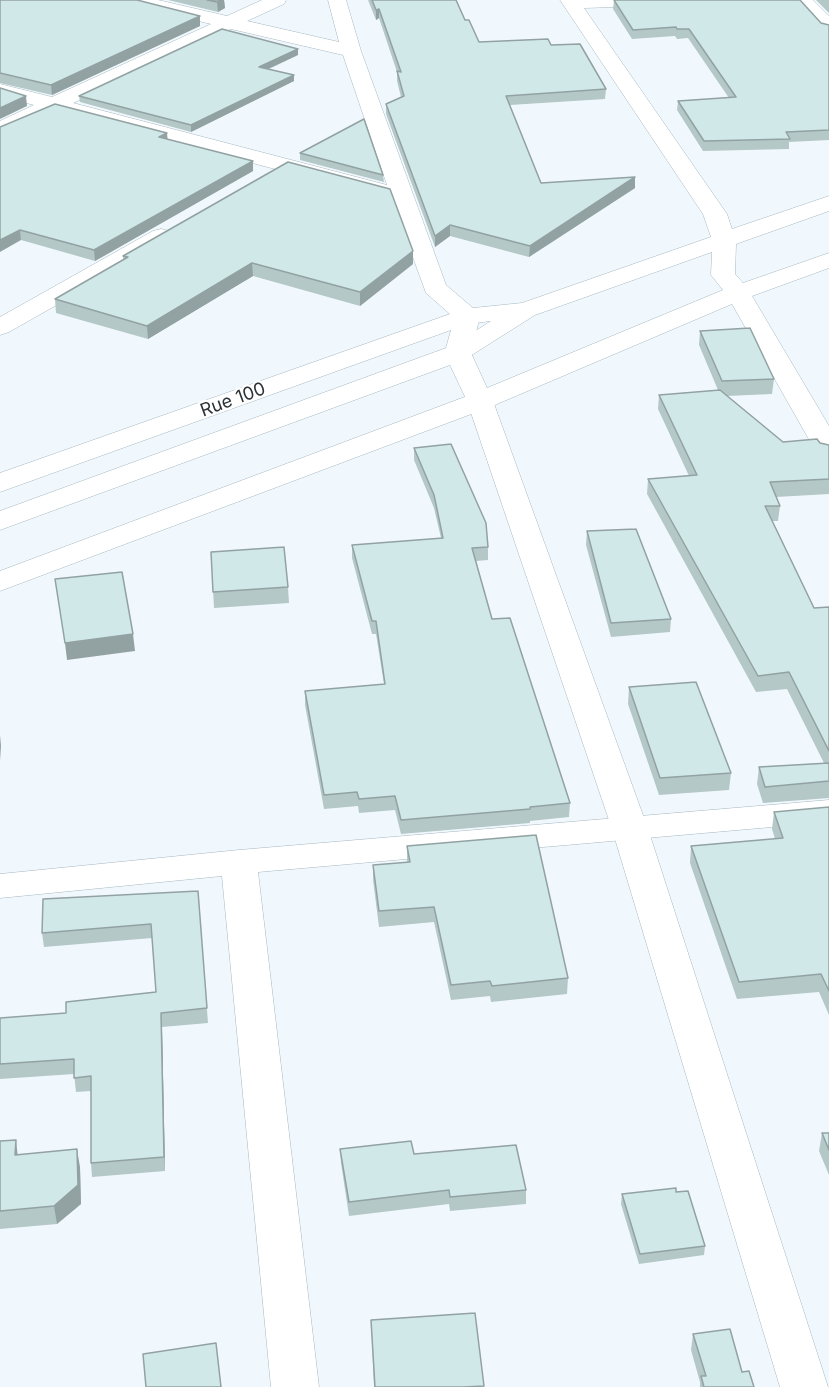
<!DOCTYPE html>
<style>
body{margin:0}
canvas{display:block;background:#f1f8fd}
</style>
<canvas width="829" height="1387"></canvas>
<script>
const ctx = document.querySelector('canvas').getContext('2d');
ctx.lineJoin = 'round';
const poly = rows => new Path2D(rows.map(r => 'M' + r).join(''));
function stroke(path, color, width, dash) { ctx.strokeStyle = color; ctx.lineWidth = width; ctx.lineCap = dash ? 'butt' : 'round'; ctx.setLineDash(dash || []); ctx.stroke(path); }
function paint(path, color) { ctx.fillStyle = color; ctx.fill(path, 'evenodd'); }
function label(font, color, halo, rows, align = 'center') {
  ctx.font = font + ' Inter,sans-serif'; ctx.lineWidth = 4.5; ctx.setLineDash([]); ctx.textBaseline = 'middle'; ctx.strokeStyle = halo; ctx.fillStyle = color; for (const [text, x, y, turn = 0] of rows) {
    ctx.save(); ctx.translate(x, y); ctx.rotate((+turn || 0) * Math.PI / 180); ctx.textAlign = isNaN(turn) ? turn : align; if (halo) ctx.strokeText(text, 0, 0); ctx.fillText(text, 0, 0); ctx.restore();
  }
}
const minor = poly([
 [125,0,158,0,227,16,262,0,286,0,284,4,247,21,339,42,328,0,346,0,361,51,446,285,473,308,522,303,711,237,703,214,560,0,655,0,653,4,646,6,584,8,727,214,732,229,829,196,829,211,736,244,735,274,743,283,829,253,829,268,752,296,829,426,829,458,819,456,815,450,732,304,490,407,0,591,0,571,470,395,723,290,711,275,712,252,535,315,467,358,458,361,449,358,445,353,449,348,491,321,467,324,458,321,426,293,392,200,56,111,0,135,0,121,34,105,0,96,0,84,52,97,211,24,127,4,125,0],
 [231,29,343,55,387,185,73,103,231,29],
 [794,0,813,0,829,16,829,33,822,31,794,0],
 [161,229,169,231,173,236,169,241,9,332,0,335,0,317,153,231,161,229],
 [829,800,829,822,258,872,319,1387,271,1387,222,876,0,898,0,874,239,850,829,800]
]);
const tertiary = poly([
 [467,308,476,311,480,316,471,353,493,401,648,829,828,1387,780,1387,612,829,467,401,450,365,0,530,0,511,446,348,451,330,0,492,0,473,467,308]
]);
const wall = poly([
 [0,0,200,16,200,26,52,95,0,83],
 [168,0,224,0,225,8,218,12],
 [368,0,456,0,465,20,479,42,551,45,606,89,605,99,510,105,541,183,635,188,529,257,450,236,435,247,386,114,386,104,401,97,397,81,397,72,379,18,376,20],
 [614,0,821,23,829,25,829,140,789,142,789,149,703,151,677,110,678,101,729,98,688,38,677,39,675,36,632,39,613,9],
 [816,0,829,0,829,13],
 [298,55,269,69,294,75,294,81,191,132,80,102,79,96],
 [0,127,167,139,253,171,95,261,21,240],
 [300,153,383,175,384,182,300,160],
 [123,256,413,264,360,306,253,276,148,339,56,313,55,299,123,260],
 [700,331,774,379,772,394,727,396,783,442,820,443,829,445,829,494,776,497,780,506,778,521,772,521,814,608,829,607,829,798,763,803,757,784,759,767,824,763,787,689,756,692,647,494,648,479,689,476,658,409,659,395,718,390,699,345],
 [414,448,488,547,488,560,476,561,492,619,570,803,569,817,530,821,530,823,401,834,395,810,359,813,358,806,324,809,305,705,305,691,384,684,376,634,372,634,352,558,352,545,441,538,434,508,414,460],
 [587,531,671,619,670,632,611,637,586,545],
 [211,552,288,587,289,603,214,608],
 [629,687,731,773,729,790,659,795,628,704],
 [829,807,829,1015,819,992,737,999,690,863,691,846,775,839,772,829,774,812],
 [407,846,568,978,567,994,491,1002,490,996,451,1000,434,922,379,927,373,880,373,865,407,863],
 [198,891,208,1023,162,1027,165,1171,92,1177,91,1163,91,1091,76,1092,74,1074,0,1079,0,1018,66,1013,156,992,152,938,44,947,42,933],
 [822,1133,829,1133,829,1175,819,1151],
 [0,1141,18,1155,80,1167,81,1204,57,1224,0,1229],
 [340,1149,414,1154,526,1190,526,1204,450,1211,449,1204,349,1216,341,1163],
 [676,1192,705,1246,704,1255,639,1264,621,1204,622,1194],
 [475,1313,484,1387,374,1387,371,1320],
 [693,1334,742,1372,754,1387,700,1387,700,1382,691,1350]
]);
const shadedWall = poly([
 [223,0,224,0,225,8,218,12,217,2],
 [379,9,379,18,376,20,376,10],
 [200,16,200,26,52,95,51,85],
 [298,49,298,55,259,73,259,67],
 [294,75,294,81,191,132,191,125],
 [26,96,27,106,0,119,0,108],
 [167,133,168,143,159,137],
 [253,161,253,171,95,261,94,250],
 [635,177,635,188,529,257,530,246],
 [450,225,450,236,435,247,435,236],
 [20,230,21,240,0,252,0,240],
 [413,251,413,264,360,306,360,292],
 [252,263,253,276,148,339,147,326],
 [133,634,135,651,67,660,65,643],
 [0,735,1,746,0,761],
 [161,1013,162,1027,165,1171,164,1157],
 [16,1140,18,1158,15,1155],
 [77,1149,80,1167,81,1204,57,1224,54,1206]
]);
const building = poly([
 [0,0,137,0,200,16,51,85,0,73,0,0],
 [207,0,223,0,217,2,207,0],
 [372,0,456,0,465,20,469,20,479,42,548,39,551,45,580,44,606,89,506,96,541,183,635,177,530,246,450,225,435,236,386,104,404,96,397,71,401,72,379,9,376,10,372,0],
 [614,0,800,0,821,23,829,25,829,130,786,132,790,139,704,141,678,101,736,97,689,29,677,29,676,27,633,30,614,0],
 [222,29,298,49,259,67,294,75,191,125,79,96,222,29],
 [0,88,26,96,0,108,0,88],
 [55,104,167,133,159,137,253,161,94,250,20,230,0,240,0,127,55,104],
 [364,119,383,175,300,153,364,119],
 [288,162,390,189,413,251,360,292,252,263,147,326,55,299,128,257,123,256,288,162],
 [750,328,774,379,722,381,700,331,750,328],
 [720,390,783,442,817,439,820,443,829,445,829,479,770,482,780,506,765,506,814,608,829,607,829,751,789,672,758,676,648,479,697,475,659,395,720,390],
 [451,444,486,523,488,547,472,548,492,619,510,618,570,803,530,807,530,809,401,820,395,796,359,799,357,792,324,795,305,691,385,684,376,621,372,621,352,545,443,538,434,495,414,448,451,444],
 [636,529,671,619,611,623,587,531,636,529],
 [284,547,288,587,213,592,211,552,284,547],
 [122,572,133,634,65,643,55,579,122,572],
 [696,682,731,773,660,778,629,687,696,682],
 [829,763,829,781,765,787,759,767,829,763],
 [829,807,829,991,821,974,739,982,691,846,783,838,774,812,829,807],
 [536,835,568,978,492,986,490,981,451,985,434,907,379,911,373,865,410,862,407,846,536,835],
 [198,891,207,1008,161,1013,164,1157,91,1163,91,1076,74,1078,74,1059,0,1064,0,1018,66,1013,66,1002,156,992,151,924,42,933,43,899,198,891],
 [822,1133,829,1133,829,1150,822,1133],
 [16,1140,15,1155,77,1149,78,1185,54,1206,0,1211,0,1141,16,1140],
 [411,1141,414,1154,516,1145,526,1190,450,1197,449,1190,349,1202,340,1149,411,1141],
 [676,1188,676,1192,688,1191,705,1246,640,1254,622,1194,676,1188],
 [475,1313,484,1386,463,1387,375,1387,371,1320,475,1313],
 [730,1329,742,1372,749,1371,754,1387,704,1387,701,1376,706,1376,693,1334,730,1329],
 [216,1343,221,1387,146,1387,143,1354,216,1343]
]);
const streetNames = [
 ["Rue 100",233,400,-20]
];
stroke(minor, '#a6b8c2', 1);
stroke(tertiary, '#a6b8c2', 1);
paint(minor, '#fff');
paint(tertiary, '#fff');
paint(wall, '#b4c8c8');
paint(shadedWall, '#92a2a3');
paint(building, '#d1e8e9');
stroke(building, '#92a2a3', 1.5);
label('18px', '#2c3337', '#fff', streetNames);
</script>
